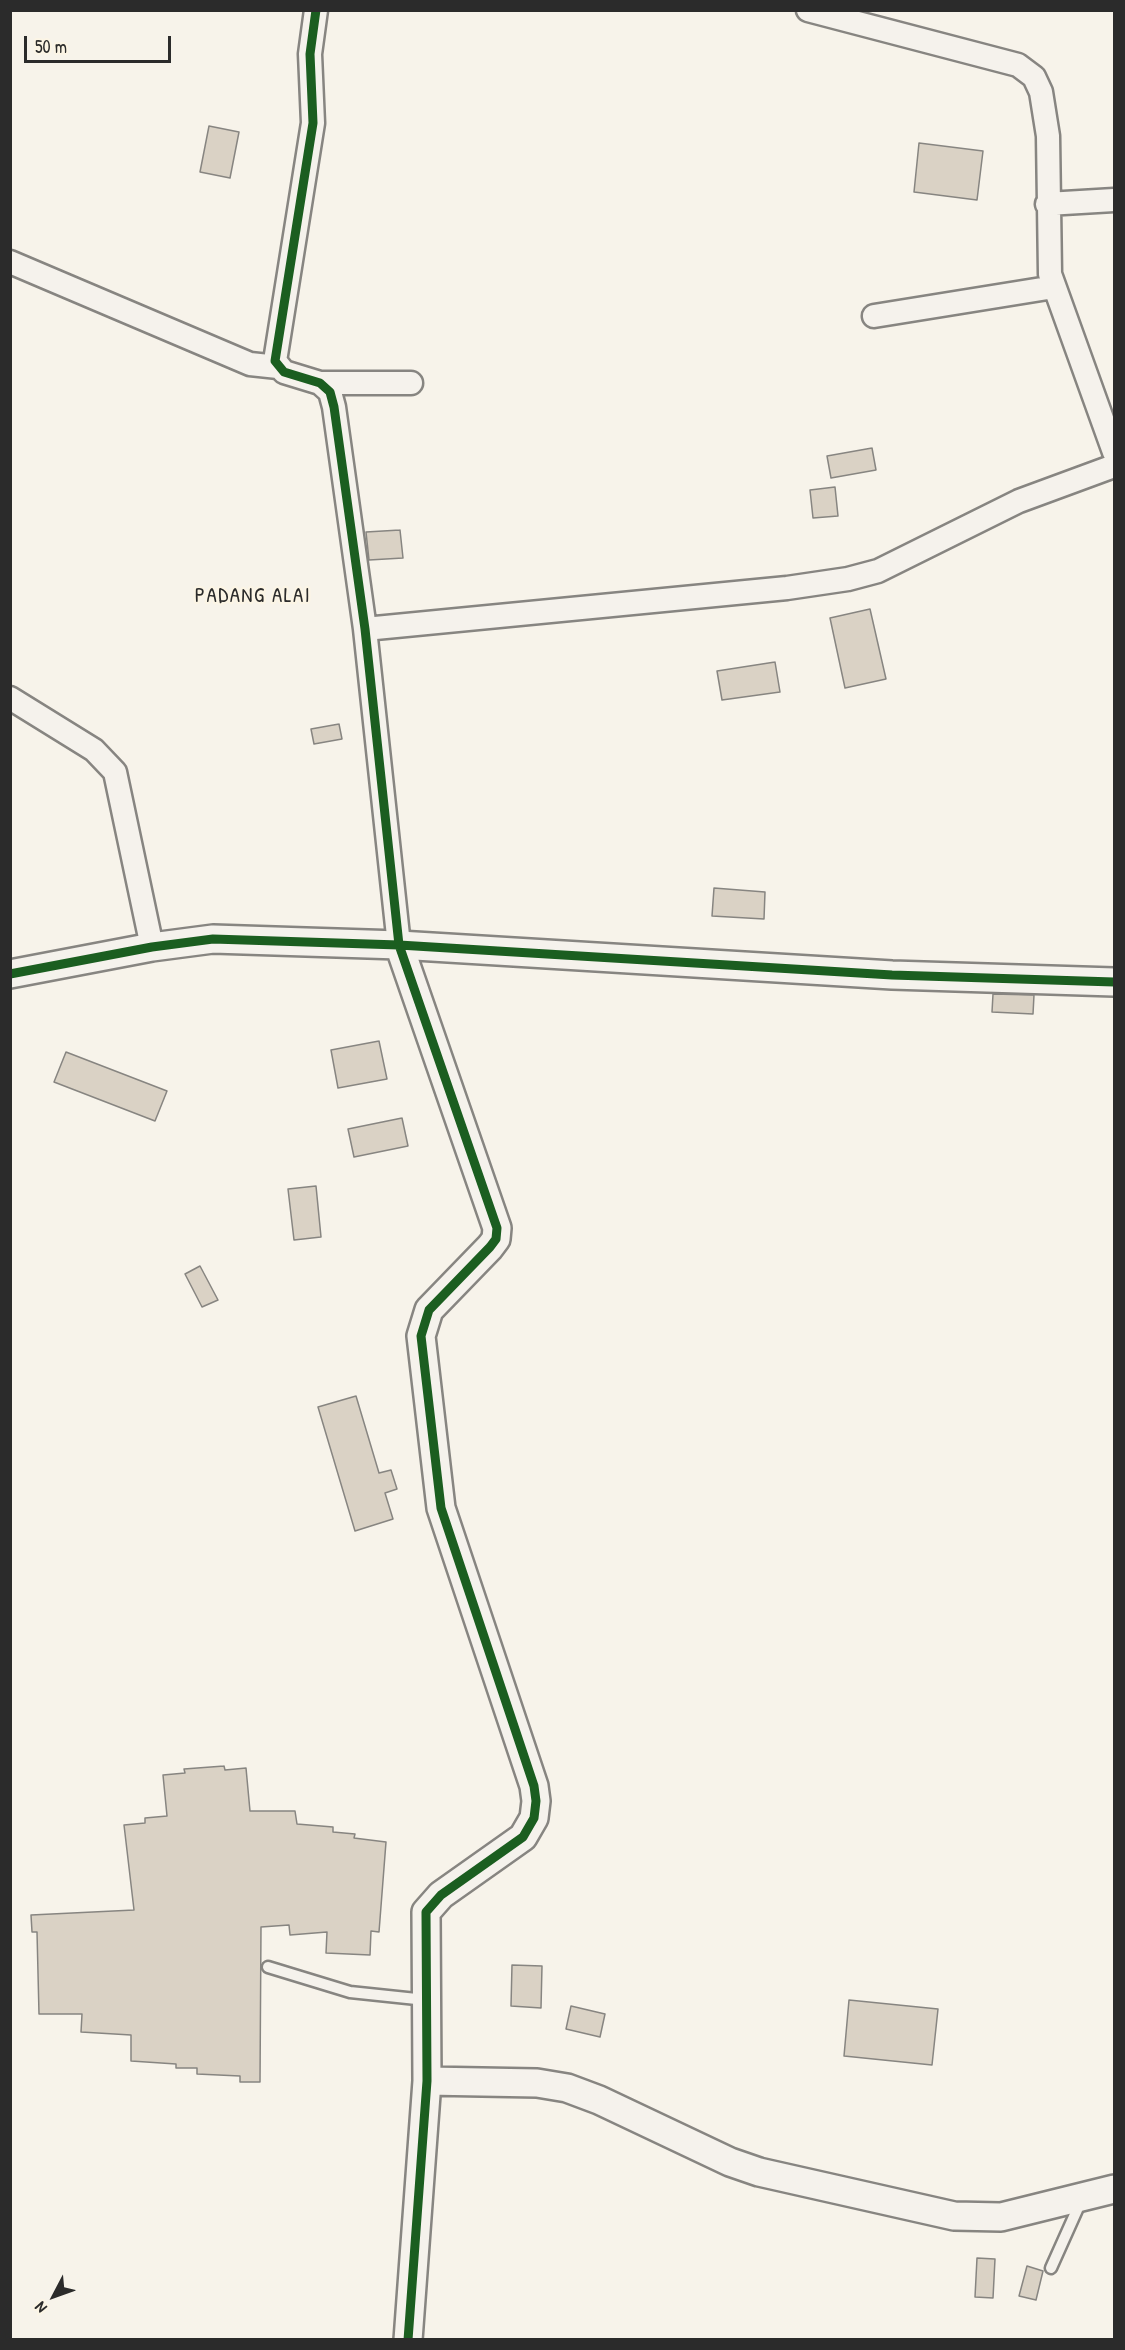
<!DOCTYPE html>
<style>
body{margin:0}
#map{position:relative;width:1125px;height:2350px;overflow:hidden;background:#f7f3ea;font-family:"Patrick Hand",sans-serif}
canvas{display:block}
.frame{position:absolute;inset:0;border:12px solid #2b2b2b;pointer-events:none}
.north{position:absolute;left:24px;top:2266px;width:60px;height:60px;-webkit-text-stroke:4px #fcf5e5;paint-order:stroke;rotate:229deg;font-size:16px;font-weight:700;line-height:24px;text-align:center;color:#2b2b2b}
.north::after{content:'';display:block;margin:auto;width:21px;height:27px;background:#2b2b2b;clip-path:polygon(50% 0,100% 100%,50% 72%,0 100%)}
.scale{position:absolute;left:24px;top:36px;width:147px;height:27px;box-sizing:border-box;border:3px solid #2b2b2b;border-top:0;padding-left:8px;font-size:18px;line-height:21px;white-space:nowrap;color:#2b2b2b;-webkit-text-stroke:4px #fcf5e5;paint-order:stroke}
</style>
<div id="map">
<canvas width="1125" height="2350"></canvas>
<div class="frame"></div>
<div class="north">N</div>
<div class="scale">50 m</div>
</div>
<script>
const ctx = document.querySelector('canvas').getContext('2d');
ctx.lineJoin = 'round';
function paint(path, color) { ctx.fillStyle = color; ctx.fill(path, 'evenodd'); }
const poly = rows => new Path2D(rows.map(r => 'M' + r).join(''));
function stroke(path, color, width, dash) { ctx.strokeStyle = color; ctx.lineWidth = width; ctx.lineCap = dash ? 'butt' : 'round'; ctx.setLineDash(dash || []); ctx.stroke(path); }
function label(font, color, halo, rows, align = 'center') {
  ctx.font = font + ' "Patrick Hand",sans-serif'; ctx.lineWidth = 4.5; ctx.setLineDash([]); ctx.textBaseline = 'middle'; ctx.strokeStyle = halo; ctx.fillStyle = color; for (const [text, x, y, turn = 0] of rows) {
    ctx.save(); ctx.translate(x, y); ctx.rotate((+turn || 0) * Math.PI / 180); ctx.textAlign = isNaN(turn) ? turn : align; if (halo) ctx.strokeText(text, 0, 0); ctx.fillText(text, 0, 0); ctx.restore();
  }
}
const building = poly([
 [209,126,239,132,230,178,200,172,209,126],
 [919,143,983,151,977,200,914,192,919,143],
 [872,448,876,470,831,478,827,456,872,448],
 [835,487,838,516,813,518,810,490,835,487],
 [400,530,403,558,369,560,366,532,400,530],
 [870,609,886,679,845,688,830,618,870,609],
 [775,662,780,692,722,700,717,671,775,662],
 [339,724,342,739,314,744,311,729,339,724],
 [714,888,765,892,764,919,712,916,714,888],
 [993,994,1034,995,1033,1014,992,1012,993,994],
 [379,1041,387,1079,338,1088,331,1050,379,1041],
 [66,1052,167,1091,155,1121,54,1082,66,1052],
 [402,1118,408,1146,354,1157,348,1129,402,1118],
 [316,1186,321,1237,294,1240,288,1189,316,1186],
 [200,1266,218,1300,202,1307,185,1274,200,1266],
 [356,1396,379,1473,391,1470,397,1489,385,1493,393,1519,355,1531,318,1407,356,1396],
 [224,1766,225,1770,246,1768,250,1811,295,1811,297,1824,333,1827,333,1832,355,1834,354,1838,386,1842,379,1932,371,1931,370,1955,326,1953,327,1932,290,1935,289,1925,261,1927,260,2082,240,2082,240,2076,197,2074,197,2068,176,2068,176,2064,131,2061,131,2035,81,2032,82,2014,39,2014,37,1932,32,1932,31,1915,134,1910,124,1825,145,1823,145,1818,167,1816,163,1775,185,1773,184,1769,224,1766],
 [512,1965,542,1966,541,2008,511,2006,512,1965],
 [849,2000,938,2009,932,2065,844,2056,849,2000],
 [571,2006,605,2014,600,2037,566,2029,571,2006],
 [977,2258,995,2259,993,2298,975,2297,977,2258],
 [1027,2266,1043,2271,1036,2300,1019,2296,1027,2266]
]);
const service = poly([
 [268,1967,350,1992,426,2000],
 [1051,2268,1081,2201]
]);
const minor = poly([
 [316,10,310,54,313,123,275,361,284,372,320,383,330,392,334,407,365,629,399,945],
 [808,10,1018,65,1034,77,1041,92,1048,136,1050,274,1114,452],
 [1047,204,1114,200],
 [10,262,250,364,278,367],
 [874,316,1054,287],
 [320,383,411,383],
 [365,629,787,588,848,579,878,571,1019,501,1114,466],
 [10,698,94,750,115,772,152,947]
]);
const tertiary = poly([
 [399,945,497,1228,496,1239,490,1247,429,1310,421,1336,441,1508,534,1786,536,1801,534,1818,523,1837,441,1895,426,1912,427,2081,408,2340],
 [10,974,152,947,213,939,399,945,892,975,1114,982],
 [427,2081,537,2083,567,2088,599,2100,730,2162,759,2172,954,2216,1001,2217,1114,2189]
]);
const cycleway = poly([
 [316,10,310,54,313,123,275,361,284,372,320,383,330,392,334,407,365,629,399,945,497,1228,496,1239,490,1247,429,1310,421,1336,441,1508,534,1786,536,1801,534,1818,523,1837,441,1895,426,1912,427,2081,408,2340],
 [10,974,152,947,213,939,399,945,892,975,1114,982]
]);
const quarterNames = [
 ["PADANG ALAI",253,596]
];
paint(building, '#dad2c5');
stroke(building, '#878581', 1.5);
stroke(service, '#878581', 15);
stroke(minor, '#878581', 27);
stroke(tertiary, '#878581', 32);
stroke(service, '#f5f2ec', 10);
stroke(minor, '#f5f2ec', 22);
stroke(tertiary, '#f5f2ec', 27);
stroke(cycleway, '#1b5e20', 9);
ctx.letterSpacing = '1.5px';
label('21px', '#2b2b2b', '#fcf5e5', quarterNames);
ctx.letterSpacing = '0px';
</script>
